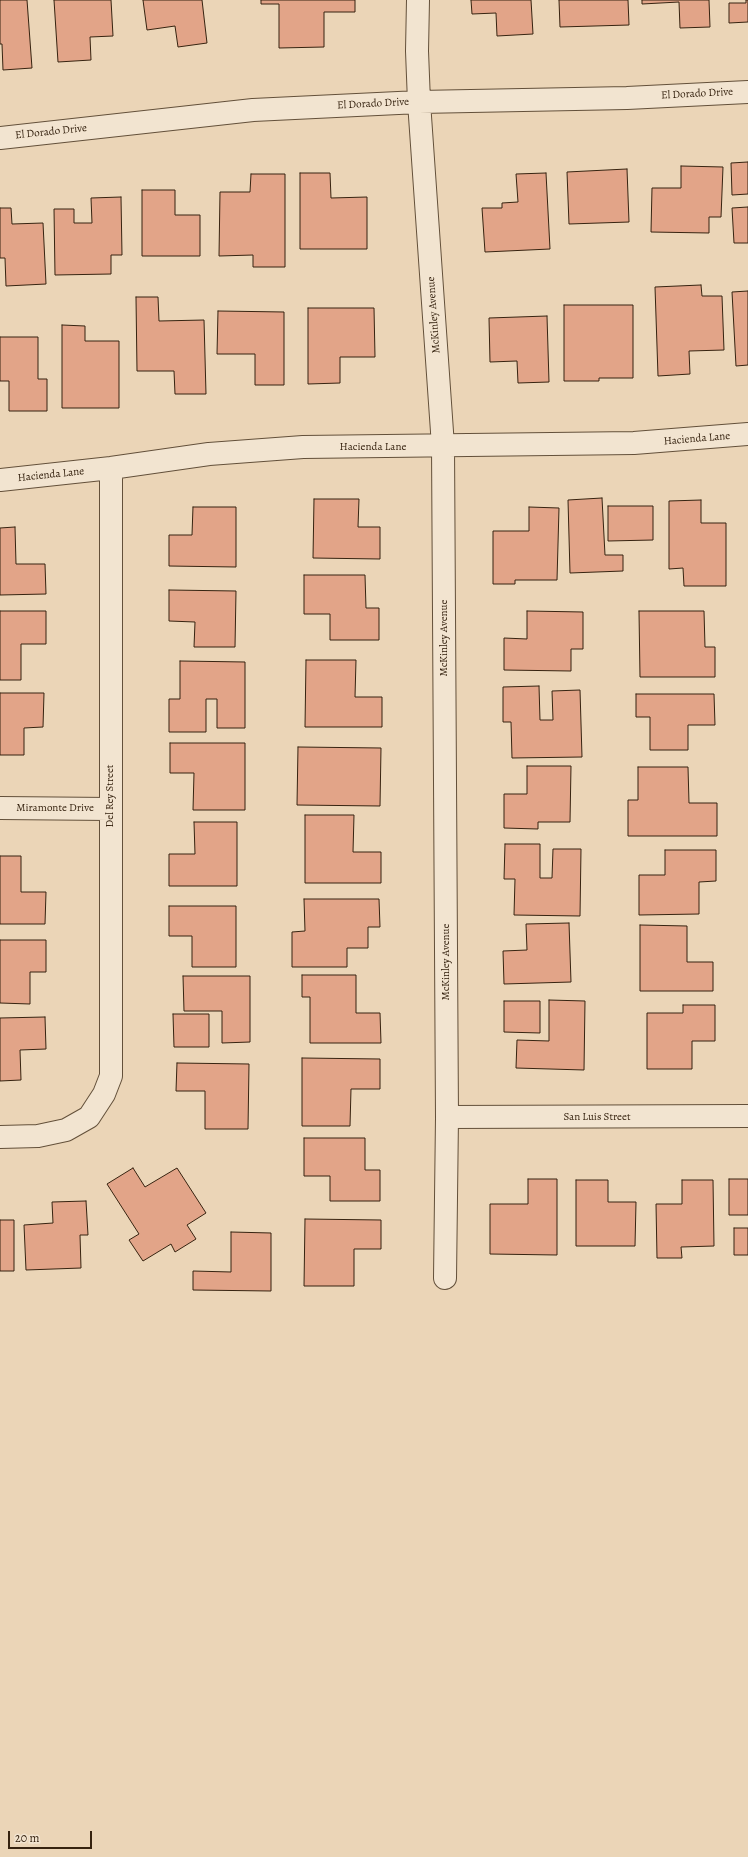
<!DOCTYPE html>
<style>
body{margin:0}
#map{position:relative;width:748px;height:1857px;overflow:hidden;background:#ebd5b7;font-family:Alegreya,serif}
canvas{display:block}
.scale{position:absolute;left:8px;top:1831px;width:84px;height:18px;box-sizing:border-box;border:2px solid #362310;border-top:0;padding-left:5px;font-size:12px;line-height:14px;white-space:nowrap;color:#362310;-webkit-text-stroke:3px #f2e4d0;paint-order:stroke}
</style>
<div id="map">
<canvas width="748" height="1857"></canvas>
<div class="scale">20 m</div>
</div>
<script>
const ctx = document.querySelector('canvas').getContext('2d');
ctx.lineJoin = 'round';
function paint(path, color) { ctx.fillStyle = color; ctx.fill(path, 'evenodd'); }
const poly = rows => new Path2D(rows.map(r => 'M' + r).join(''));
function stroke(path, color, width, dash) { ctx.strokeStyle = color; ctx.lineWidth = width; ctx.lineCap = dash ? 'butt' : 'round'; ctx.setLineDash(dash || []); ctx.stroke(path); }
function label(font, color, halo, rows, align = 'center') {
  ctx.font = font + ' Alegreya,serif'; ctx.lineWidth = 3; ctx.setLineDash([]); ctx.textBaseline = 'middle'; ctx.strokeStyle = halo; ctx.fillStyle = color; for (const [text, x, y, turn = 0] of rows) {
    ctx.save(); ctx.translate(x, y); ctx.rotate((+turn || 0) * Math.PI / 180); ctx.textAlign = isNaN(turn) ? turn : align; if (halo) ctx.strokeText(text, 0, 0); ctx.fillText(text, 0, 0); ctx.restore();
  }
}
const building = poly([
 [0,0,27,0,32,68,3,70,2,44,0,44,0,0],
 [54,0,111,0,113,36,90,37,91,60,58,62,54,0],
 [143,0,202,0,207,43,178,47,175,26,147,30,143,0],
 [261,0,355,0,355,12,324,12,324,47,279,48,279,4,261,4,261,0],
 [471,0,531,0,533,34,497,36,496,13,472,14,471,0],
 [559,0,628,0,629,25,560,27,559,0],
 [642,0,709,0,710,27,680,28,679,2,642,4,642,0],
 [746,0,748,0,748,22,729,23,729,3,746,3,746,0],
 [748,162,748,194,732,195,731,163,748,162],
 [681,166,723,167,721,217,709,217,709,233,651,232,652,188,681,188,681,166],
 [627,169,629,222,569,224,567,172,627,169],
 [300,173,330,173,331,198,367,197,367,249,300,249,300,173],
 [546,173,550,249,485,252,482,208,502,208,502,203,518,202,516,174,546,173],
 [251,174,285,174,285,267,253,267,253,255,219,256,220,192,250,192,251,174],
 [142,190,175,190,175,215,200,215,200,256,142,256,142,190],
 [121,197,122,255,111,255,111,274,55,275,54,209,74,209,74,223,92,223,91,198,121,197],
 [748,207,748,243,734,243,732,208,748,207],
 [0,208,11,208,12,224,43,223,46,284,6,286,5,258,0,258,0,208],
 [701,285,702,296,722,296,724,350,689,351,690,374,658,376,655,287,701,285],
 [748,291,748,365,736,366,732,292,748,291],
 [136,297,158,297,159,321,204,320,206,394,175,394,174,371,137,371,136,297],
 [564,305,633,305,633,378,599,378,599,381,564,381,564,305],
 [308,308,374,308,375,357,340,357,340,383,308,384,308,308],
 [218,311,284,312,284,385,255,385,255,354,217,354,218,311],
 [547,316,549,382,518,383,517,361,490,362,489,318,547,316],
 [62,325,85,326,85,341,119,341,119,408,62,408,62,325],
 [0,337,38,337,38,379,47,379,47,411,9,411,9,381,0,381,0,337],
 [602,498,605,555,623,555,623,571,570,573,568,500,602,498],
 [314,499,359,499,358,527,380,527,380,559,313,558,314,499],
 [701,500,701,523,726,523,726,586,684,586,683,568,669,569,669,501,701,500],
 [608,506,653,506,653,540,608,541,608,506],
 [193,507,236,507,236,567,169,566,169,535,192,535,193,507],
 [529,507,559,508,557,580,515,580,515,584,493,584,493,531,529,531,529,507],
 [15,527,16,564,45,564,46,594,0,595,0,528,15,527],
 [304,575,365,575,366,608,379,608,379,640,330,640,330,614,304,614,304,575],
 [169,590,236,591,235,647,194,647,195,622,169,621,169,590],
 [0,611,46,611,46,644,21,644,21,680,0,680,0,611],
 [527,611,583,612,583,649,571,649,571,671,504,670,504,638,527,639,527,611],
 [639,611,704,611,705,647,715,647,715,677,640,677,639,611],
 [306,660,356,660,355,697,382,697,382,727,305,727,306,660],
 [180,661,245,662,245,728,217,728,217,699,206,699,206,732,169,732,169,699,180,699,180,661],
 [539,686,540,720,553,720,552,691,580,690,582,757,512,758,511,722,503,722,503,687,539,686],
 [0,693,44,693,43,727,24,728,24,755,0,755,0,693],
 [636,694,714,694,715,725,688,725,688,750,650,750,650,717,636,717,636,694],
 [170,743,245,743,245,810,193,810,194,773,170,773,170,743],
 [298,747,381,748,380,806,297,805,298,747],
 [527,766,571,766,570,822,538,822,538,829,504,828,504,794,527,794,527,766],
 [638,767,688,767,689,803,717,803,717,836,628,836,628,800,638,800,638,767],
 [305,815,354,815,353,852,381,852,381,883,305,883,305,815],
 [194,822,237,822,237,886,169,886,169,854,195,854,194,822],
 [505,844,540,844,540,878,552,878,553,849,581,849,580,916,514,915,515,879,504,879,505,844],
 [665,850,716,850,716,881,699,882,699,914,639,915,639,875,665,875,665,850],
 [0,856,21,856,21,892,46,892,45,924,0,924,0,856],
 [304,899,379,899,380,927,368,927,368,948,347,948,347,967,292,967,292,932,305,931,304,899],
 [169,906,236,906,236,967,192,967,192,936,169,936,169,906],
 [569,923,571,982,504,984,503,951,527,950,526,924,569,923],
 [640,925,687,926,687,962,713,962,713,991,640,991,640,925],
 [0,940,46,940,46,972,30,972,30,1004,0,1003,0,940],
 [302,975,356,975,356,1013,380,1013,381,1043,310,1043,310,997,302,997,302,975],
 [183,976,250,976,250,1042,222,1043,222,1011,184,1011,183,976],
 [549,1000,585,1001,584,1070,516,1068,517,1040,549,1041,549,1000],
 [504,1001,540,1001,540,1033,504,1032,504,1001],
 [683,1005,715,1005,715,1041,692,1041,692,1069,647,1069,647,1013,683,1013,683,1005],
 [173,1014,209,1014,209,1047,174,1047,173,1014],
 [45,1017,46,1049,20,1050,21,1080,0,1081,0,1018,45,1017],
 [302,1058,380,1059,380,1089,351,1089,350,1126,302,1126,302,1058],
 [177,1063,249,1064,248,1129,205,1129,205,1091,176,1091,177,1063],
 [304,1138,365,1138,365,1170,380,1170,380,1201,330,1201,330,1176,304,1176,304,1138],
 [133,1168,145,1187,177,1168,206,1213,187,1225,196,1239,175,1252,171,1244,143,1261,129,1240,139,1234,107,1184,133,1168],
 [528,1179,557,1179,557,1255,490,1254,490,1204,528,1204,528,1179],
 [729,1179,748,1179,748,1215,729,1215,729,1179],
 [576,1180,608,1180,608,1202,636,1202,635,1246,576,1246,576,1180],
 [682,1180,713,1180,714,1246,681,1247,682,1258,657,1258,656,1204,682,1204,682,1180],
 [86,1201,88,1235,80,1235,81,1268,26,1270,24,1225,53,1223,52,1202,86,1201],
 [305,1219,381,1220,381,1249,354,1249,354,1286,304,1286,305,1219],
 [0,1220,14,1220,14,1271,0,1271,0,1220],
 [734,1228,748,1228,748,1255,734,1255,734,1228],
 [231,1232,271,1233,271,1291,193,1290,193,1271,231,1272,231,1232]
]);
const minor = poly([
 [418,0,417,51,419,102,443,446,447,1117,445,1278],
 [0,138,253,110,419,102,627,98,748,92],
 [0,480,111,468,209,454,303,447,634,443,748,434],
 [0,808,110,809],
 [447,1117,748,1116],
 [0,1137,38,1136,66,1130,89,1117,104,1094,111,1076,111,468]
]);
const streetNames = [
 ["El Dorado Drive",697,94,-3],
 ["El Dorado Drive",373,104,-3],
 ["El Dorado Drive",51,132,-6],
 ["McKinley Avenue",434,315,-94],
 ["Hacienda Lane",697,439,-5],
 ["Hacienda Lane",373,447],
 ["Hacienda Lane",51,475,-6],
 ["McKinley Avenue",444,638,-90],
 ["Del Rey Street",110,796,-90],
 ["Miramonte Drive",55,808],
 ["McKinley Avenue",446,962,-90],
 ["San Luis Street",597,1117]
];
paint(building, '#e2a488');
stroke(building, '#362310', 1);
stroke(minor, '#63503a', 24);
stroke(minor, '#f2e4d0', 22);
label('11px', '#362310', '#f2e4d0', streetNames);
</script>
